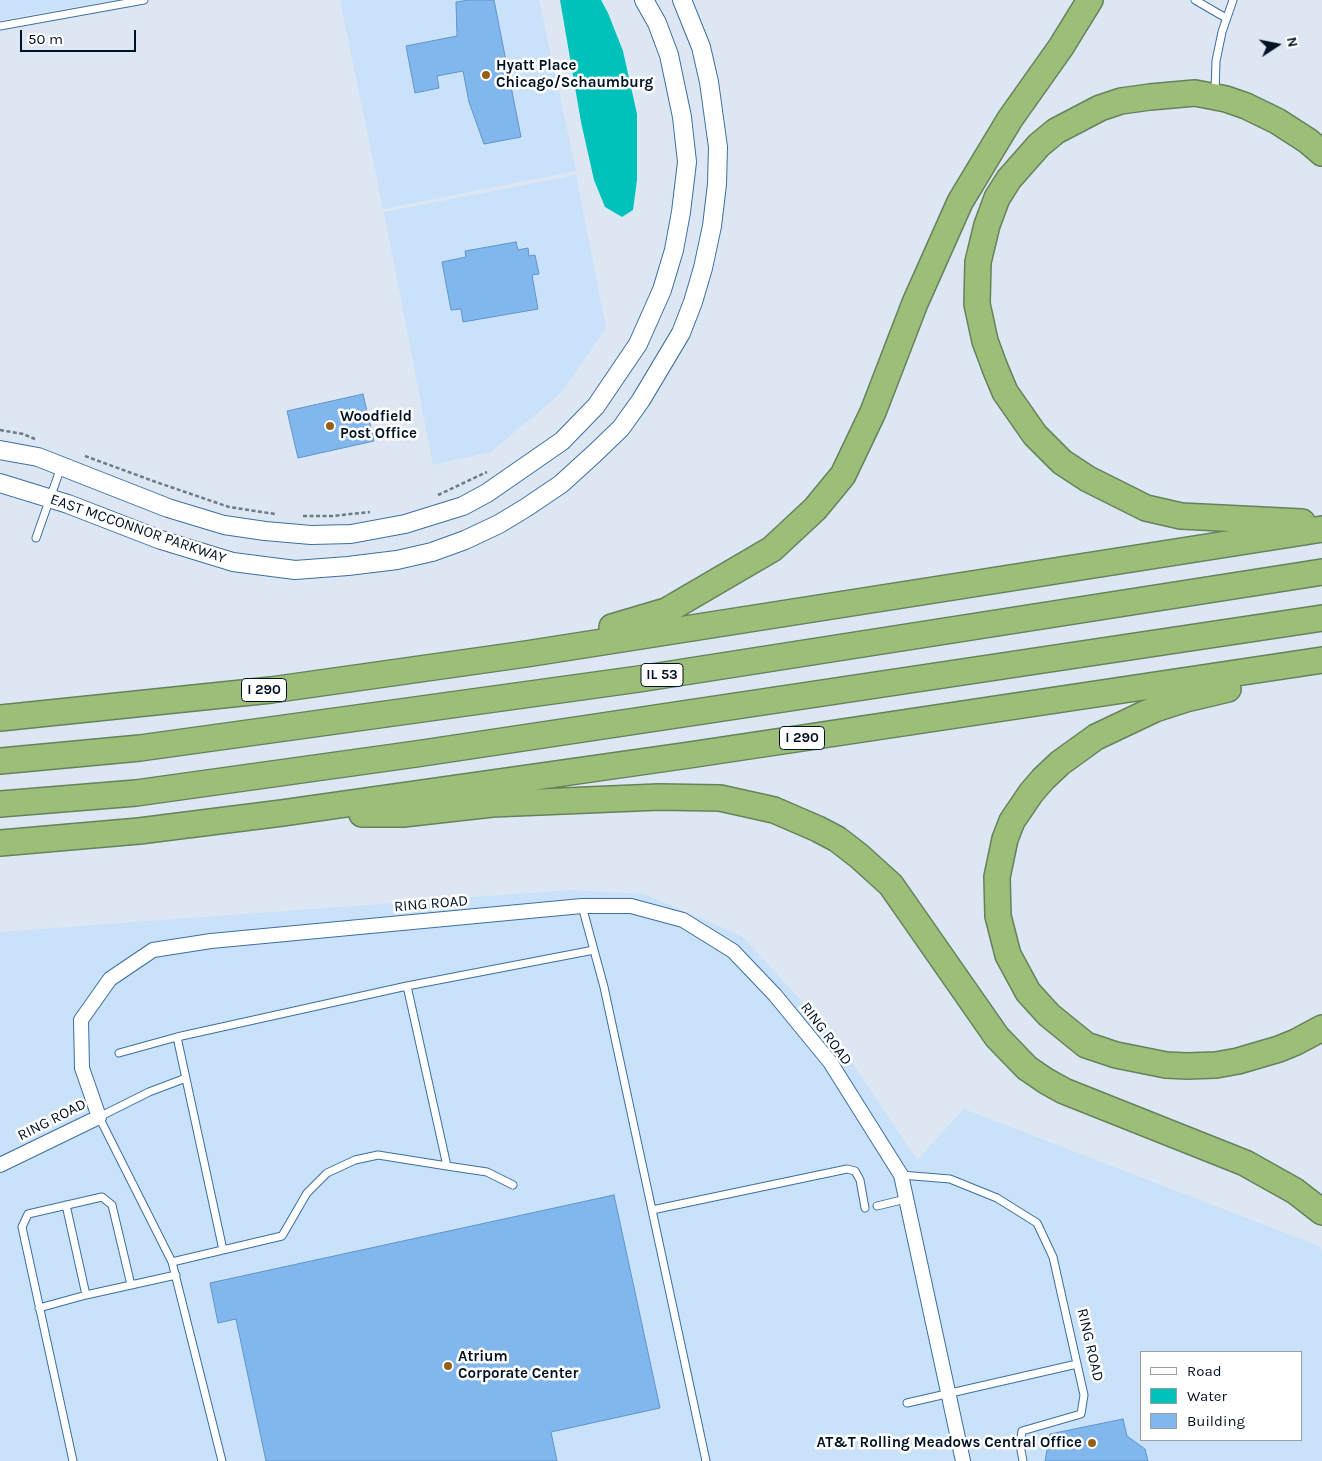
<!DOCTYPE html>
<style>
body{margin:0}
#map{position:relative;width:1322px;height:1461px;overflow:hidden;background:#dde7f3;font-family:Karla,sans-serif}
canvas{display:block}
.legend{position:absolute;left:1140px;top:1351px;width:162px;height:90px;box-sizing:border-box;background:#fff;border:1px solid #99a0a8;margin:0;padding:6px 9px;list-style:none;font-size:15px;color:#001225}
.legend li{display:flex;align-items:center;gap:10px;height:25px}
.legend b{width:25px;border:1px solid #99a0a8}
.north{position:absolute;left:1252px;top:20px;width:50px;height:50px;-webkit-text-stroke:4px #fff;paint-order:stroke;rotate:79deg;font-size:14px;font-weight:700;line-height:20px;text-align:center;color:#001225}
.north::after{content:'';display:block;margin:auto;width:18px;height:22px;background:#001225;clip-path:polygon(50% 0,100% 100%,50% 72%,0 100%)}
.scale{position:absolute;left:20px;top:30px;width:116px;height:22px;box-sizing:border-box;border:2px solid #001225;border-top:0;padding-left:6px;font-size:15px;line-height:18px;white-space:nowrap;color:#001225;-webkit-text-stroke:4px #fff;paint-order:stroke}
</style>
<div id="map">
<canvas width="1322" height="1461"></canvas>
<ul class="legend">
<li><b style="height:6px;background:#fff"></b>Road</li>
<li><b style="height:14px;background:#00c2ba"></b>Water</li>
<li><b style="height:14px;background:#81b7ed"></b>Building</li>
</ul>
<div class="north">N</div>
<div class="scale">50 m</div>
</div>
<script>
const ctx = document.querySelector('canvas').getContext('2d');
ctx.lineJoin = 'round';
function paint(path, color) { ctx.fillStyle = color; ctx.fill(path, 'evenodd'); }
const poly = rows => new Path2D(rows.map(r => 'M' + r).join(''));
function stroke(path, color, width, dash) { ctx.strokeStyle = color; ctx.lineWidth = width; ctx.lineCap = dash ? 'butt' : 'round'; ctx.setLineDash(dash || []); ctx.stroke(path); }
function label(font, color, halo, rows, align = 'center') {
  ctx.font = font + ' Karla,sans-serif'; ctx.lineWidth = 5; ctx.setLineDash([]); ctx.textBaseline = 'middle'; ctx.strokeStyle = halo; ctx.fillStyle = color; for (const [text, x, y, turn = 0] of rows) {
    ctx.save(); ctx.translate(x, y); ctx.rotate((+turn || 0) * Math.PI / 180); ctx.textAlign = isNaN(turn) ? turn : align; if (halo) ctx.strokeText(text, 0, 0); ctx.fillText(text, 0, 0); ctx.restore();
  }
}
const built = poly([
 [0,0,114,0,0,20],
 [340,0,539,0,576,171,383,209],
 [576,175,606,328,561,393,491,452,433,465,384,212],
 [570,890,644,894,742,936,834,1036,917,1160,964,1109,1319,1246,1322,1251,1322,1461,0,1461,0,932],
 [1141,1352,1301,1352,1301,1440,1141,1440]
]);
const water = poly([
 [560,0,601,0,608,13,623,51,637,114,637,180,633,210,622,217,605,207,594,180,581,122]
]);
const building = poly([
 [469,0,494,0,521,137,484,144,469,102,463,71,437,76,439,88,415,93,406,46,457,36,456,2,469,0],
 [516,242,518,250,528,248,529,256,535,255,539,274,532,275,538,309,463,322,461,309,451,310,442,262,466,257,465,251,516,242],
 [363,394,374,441,298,458,287,411,363,394],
 [614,1195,660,1408,551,1432,557,1461,266,1461,236,1319,218,1323,210,1283,614,1195],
 [1123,1419,1127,1436,1145,1449,1148,1461,1045,1461,1050,1434,1123,1419]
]);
const path = poly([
 [0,430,23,434,35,439],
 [85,456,156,482,229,507,275,514],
 [438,495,487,472],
 [303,516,332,516,370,512]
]);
const service = poly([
 [1195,0,1226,18],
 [0,26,144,0],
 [1215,92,1216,61,1222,32,1233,0],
 [36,538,61,467],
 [582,906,604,987,706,1461],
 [177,1037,223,1250],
 [119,1053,177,1037,407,986,594,950],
 [186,1078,149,1092,99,1117,172,1262,222,1461],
 [447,1166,487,1172,513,1185],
 [901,1175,950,1179,997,1198,1037,1223,1053,1257,1084,1395,1081,1414,1022,1431,1020,1445,1023,1461],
 [877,1206,906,1199],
 [652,1210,847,1169,855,1171,860,1180,865,1208],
 [172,1262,282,1236,307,1193,327,1173,355,1160,378,1155,447,1166,407,986],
 [86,1295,176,1275],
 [39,1308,86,1295,66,1205],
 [907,1403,1077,1364],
 [73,1461,22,1227,28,1214,102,1197,112,1205,131,1285]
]);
const minor = poly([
 [0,1165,99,1117,82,1068,81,1020,110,979,153,950,211,941,582,906,631,906,683,920,733,951,775,995,830,1062,901,1175,963,1461]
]);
const tertiary = poly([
 [0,450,38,457,168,508,224,525,265,531,311,535,351,534,405,524,463,506,487,493,500,484,562,441,596,406,638,344,662,290,674,250,681,212,687,162,682,117,669,55,657,23,644,0],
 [0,483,68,504,161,540,233,562,295,570,348,566,397,560,432,552,465,540,499,524,527,507,561,484,594,454,621,428,641,400,681,333,693,302,703,268,712,226,717,184,718,147,709,82,701,47,682,0]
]);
const motorway = poly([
 [1302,522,1181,516,1146,508,1088,479,1062,462,1035,435,1005,392,995,368,985,341,977,304,978,262,987,225,997,198,1009,179,1039,145,1056,131,1100,108,1121,101,1150,97,1195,93,1226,99,1246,106,1277,121,1308,141,1322,153],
 [612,627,666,611,772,549,815,509,843,475,873,412,915,303,960,202,1010,119,1061,47,1090,0],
 [1228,689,1186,699,1155,709,1096,737,1060,763,1043,779,1031,793,1012,821,1005,839,997,877,998,916,1008,955,1028,992,1049,1015,1086,1045,1116,1055,1166,1065,1187,1066,1216,1065,1238,1061,1279,1049,1296,1042,1322,1028],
 [0,718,271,690,526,654,1322,529],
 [0,761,140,748,639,679,1322,572],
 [0,804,136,793,416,754,1322,618],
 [362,814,403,814,492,804,659,797,720,798,774,810,818,829,837,839,859,856,891,885,997,1037,1027,1068,1046,1081,1064,1091,1245,1163,1295,1191,1322,1212],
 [0,843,139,831,282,813,689,755,1322,660]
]);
const markers = [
 [486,75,5,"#956015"],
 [330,426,5,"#956015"],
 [448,1366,5,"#956015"],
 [1092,1443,5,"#956015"]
];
const shields = [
 [662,675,42],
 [264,690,45],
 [802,738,45]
];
const shieldNames = [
 ["IL 53",662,675],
 ["I 290",264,690],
 ["I 290",802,738]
];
const poiNames = [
 ["Hyatt Place",496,66],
 ["Chicago/Schaumburg",496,83],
 ["Woodfield",340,417],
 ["Post Office",340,434],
 ["Atrium",458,1357],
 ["Corporate Center",458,1374],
 ["AT&T Rolling Meadows Central Office",1082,1443,"right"]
];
const streetNames = [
 ["EAST MCCONNOR PARKWAY",138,529,19],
 ["RING ROAD",431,904,-5],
 ["RING ROAD",826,1034,53],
 ["RING ROAD",52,1120,-27],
 ["RING ROAD",1090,1345,77]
];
paint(built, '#c9e1f9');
paint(water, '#00c2ba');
paint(building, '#81b7ed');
stroke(building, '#6195ca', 1);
stroke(service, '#3c6fa1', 9);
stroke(minor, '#3c6fa1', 16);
stroke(tertiary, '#3c6fa1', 20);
stroke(motorway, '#65825b', 28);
stroke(path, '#6c7a89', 2.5, [4, 2.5]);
stroke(service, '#fff', 7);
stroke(minor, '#fff', 14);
stroke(tertiary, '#fff', 18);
stroke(motorway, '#9cbe78', 25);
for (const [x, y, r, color] of markers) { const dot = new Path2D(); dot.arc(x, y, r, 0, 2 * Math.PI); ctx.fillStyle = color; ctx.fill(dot); stroke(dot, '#fff', 2); }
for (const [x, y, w] of shields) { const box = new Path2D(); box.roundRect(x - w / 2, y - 11.5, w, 23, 4); ctx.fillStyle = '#fff'; ctx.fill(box); stroke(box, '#001225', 1); }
label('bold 14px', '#001225', null, shieldNames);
label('bold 15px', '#001225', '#fff', poiNames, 'left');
label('15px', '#001225', '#fff', streetNames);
</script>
